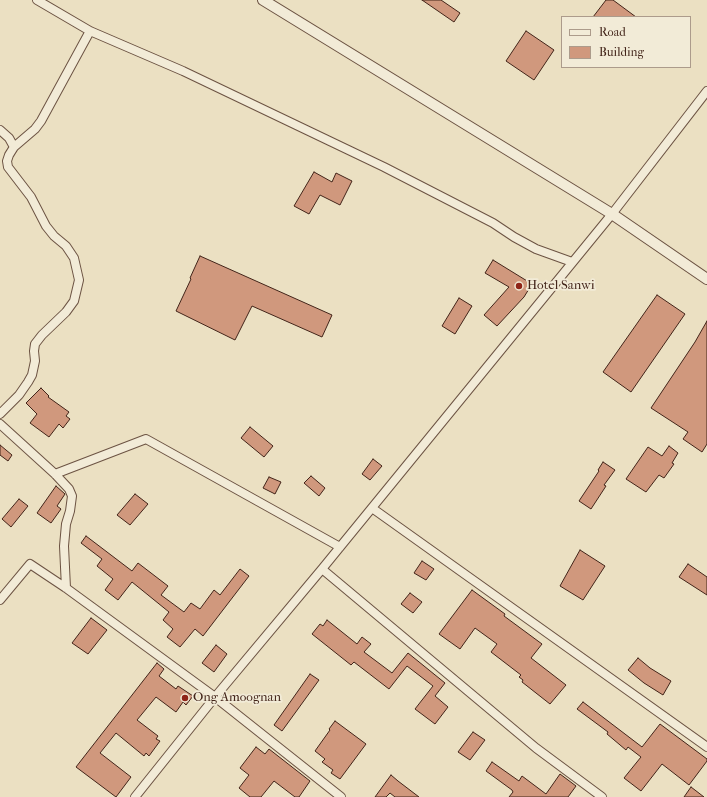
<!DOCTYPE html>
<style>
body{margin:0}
#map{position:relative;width:707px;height:797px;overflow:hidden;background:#ebe0c2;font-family:"IM FELL French Canon",serif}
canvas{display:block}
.legend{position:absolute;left:561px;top:16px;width:130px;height:52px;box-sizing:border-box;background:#f2ebd7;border:1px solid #ac9b8b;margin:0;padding:5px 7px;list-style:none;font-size:12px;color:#422419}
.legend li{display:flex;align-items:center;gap:8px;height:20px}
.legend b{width:20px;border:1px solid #ac9b8b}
</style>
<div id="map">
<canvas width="707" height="797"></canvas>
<ul class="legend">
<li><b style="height:5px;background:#f2ebd7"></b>Road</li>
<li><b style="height:11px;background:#d0987d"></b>Building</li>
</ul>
</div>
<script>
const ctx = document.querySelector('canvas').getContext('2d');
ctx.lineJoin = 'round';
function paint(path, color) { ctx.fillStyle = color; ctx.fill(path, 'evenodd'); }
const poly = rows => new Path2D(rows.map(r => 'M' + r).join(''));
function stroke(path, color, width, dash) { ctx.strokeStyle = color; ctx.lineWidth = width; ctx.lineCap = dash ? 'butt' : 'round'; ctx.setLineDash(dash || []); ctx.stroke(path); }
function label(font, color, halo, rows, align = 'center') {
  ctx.font = font + ' "IM FELL French Canon",serif'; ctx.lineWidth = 3.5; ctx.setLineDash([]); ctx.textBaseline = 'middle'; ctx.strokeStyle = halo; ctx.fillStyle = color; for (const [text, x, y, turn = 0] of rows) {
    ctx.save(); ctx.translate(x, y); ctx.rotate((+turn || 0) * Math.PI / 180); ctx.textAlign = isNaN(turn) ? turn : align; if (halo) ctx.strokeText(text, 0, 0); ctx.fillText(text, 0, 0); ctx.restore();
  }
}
const building = poly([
 [422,0,441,0,460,13,454,22,422,0],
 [606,0,613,0,636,17,593,17,606,0],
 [526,31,554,50,534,80,506,61,526,31],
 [314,172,332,182,336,173,352,181,340,205,320,195,309,214,294,206,314,172],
 [200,256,332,315,322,337,252,306,235,340,176,311,191,279,190,278,200,256],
 [493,260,532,284,524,297,497,326,484,315,509,287,485,273,493,260],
 [657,295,685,314,631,392,603,372,657,295],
 [459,298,472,306,455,334,442,326,459,298],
 [707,321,707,444,702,452,683,439,688,432,651,408,695,342,707,321],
 [41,388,49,396,48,397,69,412,66,416,70,419,63,428,59,424,49,437,30,423,37,414,26,403,41,388],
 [250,427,273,446,264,457,241,438,250,427],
 [0,445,12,455,8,461,0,455,0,445],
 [669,446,678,453,672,463,674,464,664,478,659,475,646,492,626,479,648,447,662,456,669,446],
 [373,459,382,466,370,480,362,474,373,459],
 [603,462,615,470,604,485,606,486,591,509,579,501,599,471,598,470,603,462],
 [311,476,325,488,319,496,304,483,311,476],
 [269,477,281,482,275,494,263,488,269,477],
 [56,486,65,494,57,506,61,509,51,523,37,513,56,486],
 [135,494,148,504,130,525,117,515,135,494],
 [19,499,28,506,11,527,2,519,19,499],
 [86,536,132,571,138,563,168,586,161,595,184,612,191,603,200,609,214,590,220,595,240,569,249,576,203,636,195,629,180,647,167,637,173,629,163,620,169,612,132,582,118,600,105,590,113,579,97,566,102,559,81,543,86,536],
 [580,550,605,566,583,600,560,586,580,550],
 [422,561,434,569,426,580,414,573,422,561],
 [688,564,707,577,707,595,679,577,688,564],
 [472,590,505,614,504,616,542,644,531,658,566,685,550,704,522,682,523,680,519,677,521,675,491,652,497,644,475,628,460,649,439,634,472,590],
 [410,593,422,602,413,613,401,604,410,593],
 [91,618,107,630,88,654,72,643,91,618],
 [327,620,357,644,362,637,371,644,364,652,392,673,408,653,445,683,435,696,448,707,435,724,415,709,433,686,407,666,389,689,354,662,351,665,312,634,320,624,323,626,327,620],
 [216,645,227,654,214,672,202,663,216,645],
 [638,658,650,668,671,681,663,695,644,683,628,670,638,658],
 [157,663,164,669,159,676,176,689,178,686,193,696,186,705,183,702,176,712,156,697,137,720,158,736,156,739,160,741,149,756,146,753,144,756,116,733,100,753,131,777,116,797,76,767,157,663],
 [310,674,319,680,282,731,274,725,310,674],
 [583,702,642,747,660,724,707,759,707,761,689,785,662,764,641,791,624,778,641,757,628,747,626,750,607,734,608,732,577,709,583,702],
 [335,721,366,744,340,779,331,773,333,770,322,762,325,759,315,751,330,730,329,729,335,721],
 [473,732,485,740,470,760,458,752,473,732],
 [256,747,265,754,269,749,310,781,299,797,295,797,274,781,261,797,250,797,239,788,249,775,240,768,256,747],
 [492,762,519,781,522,776,546,794,560,774,576,786,568,797,509,797,513,792,512,790,486,771,492,762],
 [391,775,398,781,419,797,395,797,390,793,386,797,375,797,391,775],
 [691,787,704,797,684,797,691,787]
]);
const minor = poly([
 [37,0,90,31,183,71,384,167,493,223,514,237,536,249,572,262],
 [0,130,9,138,14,147],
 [0,414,19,395,28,382,32,375,35,361,34,351,35,344,42,335,66,312,74,301,79,280,74,258,66,246,54,236,46,226,31,197,8,167,7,161,9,155,14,147,35,129,41,121,90,31],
 [0,424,55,474,69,489,72,496,70,511,66,524,64,546,66,588],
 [55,474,146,439,340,547],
 [372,508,707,747],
 [322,569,536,748,602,797],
 [0,600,30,564,66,588,215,697,341,797],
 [135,797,215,697,322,569,612,214,707,91]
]);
const tertiary = poly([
 [263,0,612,214,707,279]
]);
const markers = [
 [519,286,4,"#8f2418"],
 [185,698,4,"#8f2418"]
];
const poiNames = [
 ["Hotel Sanwi",527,286],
 ["Ong Amoognan",193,698]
];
paint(building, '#d0987d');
stroke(building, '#422419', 1);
stroke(minor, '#6c5343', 10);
stroke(tertiary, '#6c5343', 12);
stroke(minor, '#f2ebd7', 8);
stroke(tertiary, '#f2ebd7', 10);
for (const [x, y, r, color] of markers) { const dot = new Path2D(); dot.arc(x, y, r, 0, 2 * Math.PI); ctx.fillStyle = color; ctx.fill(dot); stroke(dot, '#f2ebd7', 1.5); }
label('13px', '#422419', '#f2ebd7', poiNames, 'left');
</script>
